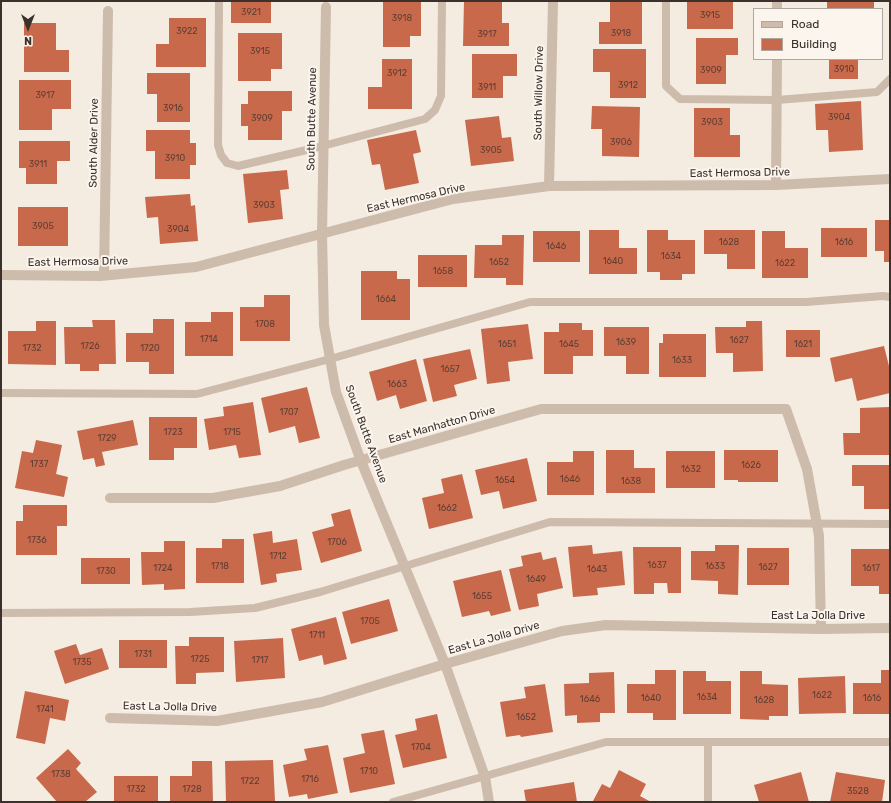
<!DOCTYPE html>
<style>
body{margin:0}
#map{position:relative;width:891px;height:803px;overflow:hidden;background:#f4ebe1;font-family:Rubik,sans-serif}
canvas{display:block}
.frame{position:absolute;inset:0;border:2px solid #3b302b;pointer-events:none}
.legend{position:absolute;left:753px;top:8px;width:130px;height:52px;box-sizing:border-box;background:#fbf5ee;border:1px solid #aea6a0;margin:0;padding:5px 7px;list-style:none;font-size:12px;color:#3b302b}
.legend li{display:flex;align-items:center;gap:8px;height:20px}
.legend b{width:20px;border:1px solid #aea6a0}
.north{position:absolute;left:8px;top:8px;width:40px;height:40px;-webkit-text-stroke:3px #fbf5ee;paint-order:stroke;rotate:180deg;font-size:11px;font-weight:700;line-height:16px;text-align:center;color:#3b302b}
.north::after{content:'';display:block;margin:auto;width:14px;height:18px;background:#3b302b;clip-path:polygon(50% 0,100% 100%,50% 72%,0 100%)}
</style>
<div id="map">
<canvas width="891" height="803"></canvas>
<div class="frame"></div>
<ul class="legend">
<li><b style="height:5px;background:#cdbbac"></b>Road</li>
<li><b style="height:11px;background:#c8694b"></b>Building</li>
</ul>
<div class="north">N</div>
</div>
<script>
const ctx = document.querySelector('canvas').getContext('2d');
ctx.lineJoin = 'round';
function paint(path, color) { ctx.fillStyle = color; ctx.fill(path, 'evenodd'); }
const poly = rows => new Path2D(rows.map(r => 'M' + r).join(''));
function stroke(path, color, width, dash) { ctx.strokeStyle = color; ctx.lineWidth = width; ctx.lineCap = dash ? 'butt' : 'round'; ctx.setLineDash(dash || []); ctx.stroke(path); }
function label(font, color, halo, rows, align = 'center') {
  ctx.font = font + ' Rubik,sans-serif'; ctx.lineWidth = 4; ctx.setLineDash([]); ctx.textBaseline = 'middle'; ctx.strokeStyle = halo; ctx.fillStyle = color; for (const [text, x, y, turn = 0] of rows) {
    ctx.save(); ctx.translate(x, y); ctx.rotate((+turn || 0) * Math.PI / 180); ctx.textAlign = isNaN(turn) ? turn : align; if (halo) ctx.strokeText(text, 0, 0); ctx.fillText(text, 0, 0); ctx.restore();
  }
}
const building = poly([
 [231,1,271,1,271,23,231,23],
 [383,1,421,1,421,36,410,36,410,47,383,47],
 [464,1,502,1,502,23,509,23,509,46,463,46],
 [610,1,642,1,642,44,599,44,599,22,610,22],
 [687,1,733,1,733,29,687,29],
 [827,1,874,1,874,9,827,9],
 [169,18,206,18,206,67,156,67,156,44,169,44],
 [24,23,56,23,56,50,69,50,69,72,24,72],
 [238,33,282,33,282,69,271,69,271,81,238,81],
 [696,38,738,38,738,55,726,55,726,84,696,84],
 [593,49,646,49,646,98,610,98,610,72,593,72],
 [472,54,517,54,517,76,503,76,503,98,472,98],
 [382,59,412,59,412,109,368,109,368,87,382,87],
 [829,59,858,59,858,79,829,79],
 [147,73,190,73,190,122,157,122,157,94,147,94],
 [19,80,71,80,71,109,52,109,52,130,19,130],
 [248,91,292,91,292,111,282,111,282,140,248,140,248,126,241,126,241,104,248,104],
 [861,101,863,150,829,152,828,130,816,130,815,104],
 [592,106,640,107,639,157,602,156,602,129,591,129],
 [694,108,730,108,730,135,740,135,740,157,694,157],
 [499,116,502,138,511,137,514,161,471,166,465,120],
 [146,130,190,130,190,143,196,143,196,165,190,165,190,179,155,179,155,151,146,151],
 [416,130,421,152,413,154,419,183,385,190,380,164,372,165,367,140],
 [19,141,70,141,70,161,57,161,57,184,26,184,26,168,19,168],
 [287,170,289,189,280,190,283,219,248,223,243,174],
 [190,194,191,206,195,205,198,241,160,244,158,217,147,218,145,197],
 [18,207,68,207,68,246,18,246],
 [875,220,890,220,890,262,884,262,884,251,875,251],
 [821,228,867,228,867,257,821,257],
 [589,230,619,230,619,248,637,248,637,274,589,274],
 [647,230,668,230,668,240,695,240,695,274,682,274,682,280,660,280,660,272,647,272],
 [704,230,755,230,755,269,727,269,727,254,704,254],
 [533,231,580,231,580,262,533,262],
 [762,231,785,231,785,248,808,248,808,278,762,278],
 [502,235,524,235,523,285,506,285,506,278,474,278,475,245,502,245],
 [418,255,467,255,467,287,418,287],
 [361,271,397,271,397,279,410,279,410,320,361,320],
 [264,295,290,295,290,341,240,341,240,307,264,307],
 [211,312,233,312,233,356,185,356,185,322,211,322],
 [153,319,174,319,174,374,149,374,149,362,126,362,126,333,153,333],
 [92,320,115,320,116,364,99,364,99,371,80,371,80,364,65,364,64,327,93,327],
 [36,321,56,321,56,365,8,364,8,331,36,331],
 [746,321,762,321,763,371,733,372,733,353,716,353,715,327,746,327],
 [559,323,582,323,582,330,593,330,593,356,573,356,573,374,544,374,544,332,559,332],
 [528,324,533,359,508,362,510,381,487,384,481,329],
 [604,327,649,327,649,374,626,374,626,356,604,356],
 [786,330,820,330,820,357,786,357],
 [663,334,706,334,706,377,659,377,659,343,663,343],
 [884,346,890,370,890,393,857,401,852,378,835,382,830,358],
 [470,349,477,379,454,385,457,396,433,402,423,359],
 [416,359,427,401,400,409,396,395,377,401,369,372],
 [307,387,320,438,299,443,295,426,269,433,261,398],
 [253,402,261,455,239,458,236,445,209,450,204,419,224,416,223,407],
 [890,407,890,455,844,455,843,433,860,433,860,408],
 [149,417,197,417,197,448,174,448,174,460,149,460],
 [133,420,138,445,102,452,105,465,96,467,94,458,83,460,77,431],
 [36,440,62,445,56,474,68,477,64,497,15,488,22,451,33,453],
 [606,450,634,450,634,468,655,468,655,493,606,493],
 [724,450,778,450,778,482,738,482,738,480,724,480],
 [573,451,594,451,594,495,547,495,547,462,573,462],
 [666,451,715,451,715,488,666,488],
 [527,458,537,501,503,509,499,491,481,495,475,470],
 [852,465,890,465,890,509,864,509,864,486,852,486],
 [462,474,473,518,429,529,422,498,444,493,441,479],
 [23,505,67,505,67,526,57,526,57,555,16,555,16,521,23,521],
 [350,509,362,551,321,563,312,532,334,526,331,514],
 [272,531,273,543,297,539,302,570,276,574,277,582,261,585,253,534],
 [222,539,244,539,244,583,196,583,196,548,222,548],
 [164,541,185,541,185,589,164,590,164,584,142,585,141,552,164,552],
 [592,545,593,554,622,551,625,585,597,588,598,595,573,597,568,547],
 [715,545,739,545,738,595,718,594,718,581,691,580,691,551,715,551],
 [633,547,681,547,681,593,668,593,667,583,654,583,654,594,634,594],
 [747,548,789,548,789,585,747,585],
 [851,549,890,549,890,594,879,594,879,586,851,586],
 [541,552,543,560,556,557,563,588,537,594,539,606,519,610,509,569,523,566,521,556],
 [81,558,130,558,130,584,81,584],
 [501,570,511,611,491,616,489,611,462,617,453,581],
 [389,599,398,631,351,644,342,612],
 [336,617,347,659,324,665,322,655,299,661,291,629],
 [189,637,224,637,224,672,196,673,196,684,176,684,175,646,189,646],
 [283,638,285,678,236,682,234,641],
 [119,640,167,640,167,668,119,668],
 [76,644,80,655,102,648,109,669,65,684,54,651],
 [655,670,676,670,676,720,653,720,653,713,627,713,627,684,655,684],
 [881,670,890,670,890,714,853,714,853,683,881,683],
 [683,671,706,671,706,681,731,681,731,714,683,714],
 [740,671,762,671,762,684,788,685,788,716,769,716,769,720,740,719],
 [614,672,615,713,600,713,600,722,577,723,577,715,565,716,564,684,589,683,589,673],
 [845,676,846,713,799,714,798,678],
 [545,684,553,732,521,737,520,735,506,737,500,702,526,698,524,687],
 [25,691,69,700,65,721,50,718,45,744,16,738],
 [437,714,447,758,403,768,395,735,417,730,415,719],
 [384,730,395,784,350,793,343,758,365,753,361,734],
 [328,745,338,793,308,799,307,794,289,797,283,765,307,760,304,749],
 [68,749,81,763,76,769,97,792,85,802,57,802,36,778],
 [273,760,275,801,226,802,225,761],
 [192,761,212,761,213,802,170,802,170,776,192,776],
 [619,770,646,784,640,796,651,802,593,801,602,784,610,788],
 [801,772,809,802,759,802,754,785],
 [836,772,885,780,882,802,830,802],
 [114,776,158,776,158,802,114,802],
 [574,782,577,802,526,802,524,790]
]);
const lane = poly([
 [219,1,218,145,221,155,227,163,238,166,315,148,425,119,435,110,441,96,442,1],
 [666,1,666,86,680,99,777,100,877,92,890,79],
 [1,393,197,394,330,359,530,302,806,302,883,296,890,297],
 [1,613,190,612,255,608,320,592,550,522,890,524],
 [708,742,708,802],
 [393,802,606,742,890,742]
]);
const street = poly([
 [326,7,322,234,324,325,336,392,361,461,445,664,485,777,489,802],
 [777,9,777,1],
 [776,185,777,59],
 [549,186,553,1],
 [1,275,100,276,196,267,453,199,549,186,776,185,890,179],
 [104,275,108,11],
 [110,498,213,498,280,486,344,465,541,409,786,409,807,469,819,536,821,629],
 [110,718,217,721,322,702,445,664,562,631,606,625,821,629,890,628]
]);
const numberNames = [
 ["3921",251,12],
 ["3915",710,15],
 ["3918",402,18],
 ["3922",187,31],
 ["3918",621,33],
 ["3917",487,34],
 ["3915",260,51],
 ["3910",844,69],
 ["3909",711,70],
 ["3912",397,73],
 ["3912",628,85],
 ["3911",487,87],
 ["3917",45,95],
 ["3916",173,108],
 ["3904",839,117],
 ["3909",262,118],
 ["3903",712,122],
 ["3906",621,142],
 ["3905",491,150],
 ["3910",175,158],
 ["3911",38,164],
 ["3903",264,205],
 ["3905",43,226],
 ["3904",178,229],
 ["1628",729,242],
 ["1616",844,242],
 ["1646",556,246],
 ["1634",671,256],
 ["1640",613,261],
 ["1652",499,262],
 ["1622",785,263],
 ["1658",443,271],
 ["1664",386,299],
 ["1708",265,324],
 ["1714",209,339],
 ["1627",739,340],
 ["1639",626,342],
 ["1651",507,344],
 ["1645",569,344],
 ["1621",803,344],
 ["1726",90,346],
 ["1732",32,348],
 ["1720",150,348],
 ["1633",682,360],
 ["1657",450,369],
 ["1663",397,384],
 ["1707",289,412],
 ["1723",173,432],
 ["1715",232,432],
 ["1729",107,438],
 ["1737",39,464],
 ["1626",751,465],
 ["1632",691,469],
 ["1646",570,479],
 ["1654",505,480],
 ["1638",631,481],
 ["1662",447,508],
 ["1736",37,540],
 ["1706",337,542],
 ["1712",278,556],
 ["1637",657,565],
 ["1718",220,566],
 ["1633",715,566],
 ["1627",768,567],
 ["1724",163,568],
 ["1617",871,568],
 ["1643",597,569],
 ["1730",106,571],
 ["1649",536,579],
 ["1655",482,596],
 ["1705",370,621],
 ["1711",317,635],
 ["1731",143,654],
 ["1725",200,659],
 ["1717",260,660],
 ["1735",82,662],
 ["1622",822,695],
 ["1634",707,697],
 ["1640",651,698],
 ["1616",872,698],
 ["1646",590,699],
 ["1628",764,700],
 ["1741",45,709],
 ["1652",526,717],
 ["1704",421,747],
 ["1710",369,771],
 ["1738",61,774],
 ["1716",310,779],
 ["1722",250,781],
 ["1732",136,789],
 ["1728",192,789],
 ["3528",858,791]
];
const streetNames = [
 ["South Willow Drive",539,93,-89],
 ["South Butte Avenue",312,119,-89],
 ["South Alder Drive",94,143,-89],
 ["East Hermosa Drive",740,173,-1],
 ["East Hermosa Drive",416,198,-13],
 ["East Hermosa Drive",78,262,-1],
 ["East Manhatton Drive",442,425,-16],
 ["South Butte Avenue",366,434,70],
 ["East La Jolla Drive",818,616],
 ["East La Jolla Drive",494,638,-16],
 ["East La Jolla Drive",170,707,1]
];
paint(building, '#c8694b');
stroke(lane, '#cdbbac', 8);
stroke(street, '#cdbbac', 10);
label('9px', '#5e3e33', null, numberNames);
label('11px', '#3b302b', '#fbf5ee', streetNames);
</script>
